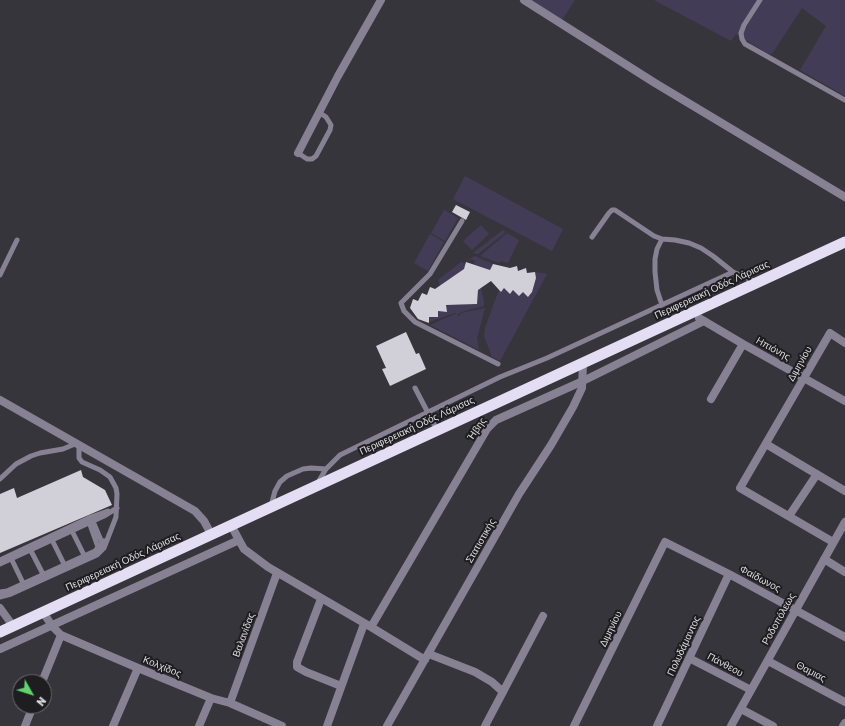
<!DOCTYPE html>
<meta charset="utf-8">
<style>
body{margin:0}
#map{position:relative;width:845px;height:726px;overflow:hidden;background:#37353c;font-family:Rubik,sans-serif}
canvas{display:block}
.north{position:absolute;left:12px;top:674px;width:40px;height:40px;box-sizing:border-box;background:#1e1d20;border:1px solid #6a696c;border-radius:50%;rotate:129deg;font-size:11px;font-weight:700;line-height:16px;text-align:center;color:#dbdadf}
.north::after{content:'';display:block;margin:auto;width:14px;height:18px;background:#5ed56c;clip-path:polygon(50% 0,100% 100%,50% 72%,0 100%)}
</style>
<div id="map">
<canvas width="845" height="726"></canvas>
<div class="north">N</div>
</div>
<script>
const ctx = document.querySelector('canvas').getContext('2d');
ctx.lineJoin = 'round';
function paint(path, color) { ctx.fillStyle = color; ctx.fill(path, 'evenodd'); }
const poly = rows => new Path2D(rows.map(r => 'M' + r).join(''));
function stroke(path, color, width, dash) { ctx.strokeStyle = color; ctx.lineWidth = width; ctx.lineCap = dash ? 'butt' : 'round'; ctx.setLineDash(dash || []); ctx.stroke(path); }
function label(font, color, halo, rows, align = 'center') {
  ctx.font = font + ' Rubik,sans-serif'; ctx.lineWidth = 4; ctx.setLineDash([]); ctx.textBaseline = 'middle'; ctx.strokeStyle = halo; ctx.fillStyle = color; for (const [text, x, y, turn = 0] of rows) {
    ctx.save(); ctx.translate(x, y); ctx.rotate((+turn || 0) * Math.PI / 180); ctx.textAlign = isNaN(turn) ? turn : align; if (halo) ctx.strokeText(text, 0, 0); ctx.fillText(text, 0, 0); ctx.restore();
  }
}
const green = poly([
 [523,0,575,0,560,23],
 [654,0,845,0,845,96,800,70,826,26,802,8,772,54,767,53,736,34,731,41],
 [465,176,563,229,552,251,453,199],
 [444,210,458,218,445,241,431,233],
 [481,225,489,234,472,250,463,241],
 [503,230,506,232,478,254,473,253],
 [507,233,519,240,508,263,500,261,499,263,480,256],
 [430,234,444,242,428,271,414,263],
 [475,256,493,264,490,270,474,264,475,261,471,259,469,261,468,260],
 [461,262,466,264,464,270,463,270,440,286,438,280],
 [535,272,547,274,500,361,492,357,484,336,485,328,494,303,499,290,501,291,504,288,510,294,513,290,536,278],
 [481,288,484,301,484,306,461,312,457,315,455,313,429,322,429,317,438,311,446,312,446,306,451,303,458,305,477,304,478,290],
 [485,308,477,338,479,350,430,325,455,314,459,316,461,313]
]);
const building = poly([
 [456,205,470,212,466,220,452,212],
 [466,262,490,270,493,264,510,268,517,266,518,271,526,268,527,273,535,272,536,278,532,292,528,297,523,292,519,296,513,290,510,294,504,288,501,292,491,281,478,290,477,304,446,305,447,312,438,311,438,317,429,317,429,323,418,319,410,308,413,299,418,301,422,293,427,295,430,287,435,289,464,269],
 [406,332,416,354,419,353,426,369,390,386,382,369,386,368,376,346],
 [81,470,83,477,105,490,112,505,0,553,0,494,14,488,17,498]
]);
const service = poly([
 [760,0,744,25,741,33,742,39,745,44,845,100],
 [298,153,307,159,312,159,316,156,330,130,331,125,326,117,320,113],
 [462,221,430,274,401,303,404,311,415,322,498,364],
 [592,237,609,213,612,210,615,210,654,236,662,239,675,240,689,243,701,248,713,256,733,272],
 [0,275,17,240],
 [662,305,657,290,655,272,655,259,657,249,662,239],
 [415,388,437,430],
 [0,479,16,464,31,456,40,453,63,449,75,444],
 [317,484,326,469,340,455,500,377,547,358,733,272,756,282],
 [271,506,275,491,280,482,287,476,303,469,311,468,326,469],
 [92,519,103,545],
 [89,522,99,550],
 [71,529,86,559],
 [51,538,65,566],
 [29,547,44,576],
 [10,556,24,585],
 [0,560,91,517,108,511],
 [0,564,104,516,117,508],
 [0,592,7,591,95,551,104,541],
 [0,597,11,594,97,555,104,548,116,517,117,494,116,488,110,477,100,470,82,462,79,458,79,447]
]);
const minor = poly([
 [524,0,655,83,845,197],
 [298,153,338,76,381,0],
 [699,318,743,344,845,401],
 [711,399,743,344],
 [0,400,195,511,204,521,211,534],
 [766,444,845,491],
 [789,516,817,474],
 [231,525,239,540,244,549,268,567,371,627,425,660],
 [833,542,740,488,830,333,845,343],
 [824,559,845,572],
 [321,599,297,662,297,667,306,672,341,686],
 [0,608,13,626],
 [43,612,52,626,61,635,138,668,211,698,230,703,282,726],
 [371,627,487,429,496,420,583,381,704,321],
 [0,649,239,540],
 [429,654,475,672,492,682,503,692],
 [689,658,751,690],
 [768,661,845,702],
 [42,682,61,635],
 [230,703,277,573],
 [741,709,773,726],
 [25,726,33,706],
 [113,726,138,668],
 [199,726,211,698],
 [327,726,364,624],
 [387,726,519,494,551,445,573,407,582,388,583,363],
 [485,726,543,616],
 [574,726,665,542,729,574,845,637],
 [657,726,729,574],
 [731,726,845,522],
 [843,726,845,723]
]);
const trunk = poly([
 [0,632,845,242]
]);
const streetNames = [
 ["Περιφερειακή Οδός Λάρισας",712,290,-25],
 ["Ηπιόνης",773,349,29],
 ["Διμηνίου",800,364,-60],
 ["Περιφερειακή Οδός Λάρισας",417,426,-25],
 ["Ήβης",477,429,-55],
 ["Στατιστικής",481,541,-60],
 ["Περιφερειακή Οδός Λάρισας",123,562,-25],
 ["Φαίδωνος",760,579,28],
 ["Ροδοπόλεως",779,619,-61],
 ["Διμηνίου",611,629,-64],
 ["Βαλανίδας",244,635,-70],
 ["Πολυδάμαντος",684,646,-65],
 ["Πάνθεου",725,665,28],
 ["Κολχίδος",162,667,22],
 ["Θαμιας",811,672,28]
];
paint(green, '#433c57');
paint(building, '#d1cfd8');
stroke(service, '#868294', 5);
stroke(minor, '#868294', 8);
stroke(trunk, '#e4def5', 11);
label('10px', '#dbdadf', '#1e1d20', streetNames);
</script>
